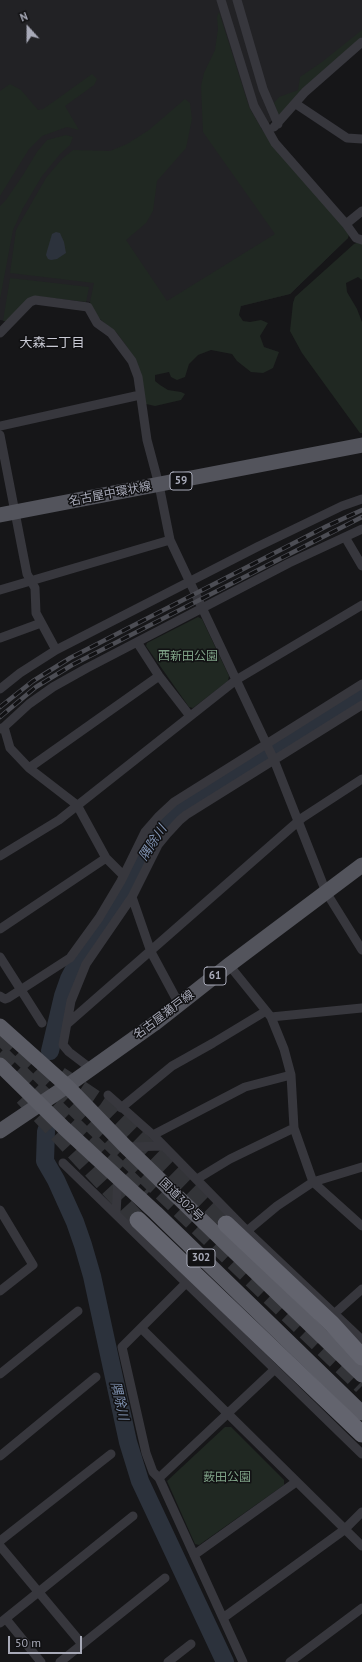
<!DOCTYPE html>
<meta charset="utf-8">
<style>
body{margin:0}
#map{position:relative;width:362px;height:1662px;overflow:hidden;background:#161618;font-family:"PT Sans",sans-serif}
canvas{display:block}
.north{position:absolute;left:8px;top:8px;width:40px;height:40px;-webkit-text-stroke:3px #111113;paint-order:stroke;rotate:339deg;font-size:11px;font-weight:700;line-height:16px;text-align:center;color:#a8aab8}
.north::after{content:'';display:block;margin:auto;width:14px;height:18px;background:#a8aab8;clip-path:polygon(50% 0,100% 100%,50% 72%,0 100%)}
.scale{position:absolute;left:8px;top:1636px;width:74px;height:18px;box-sizing:border-box;border:2px solid #a8aab8;border-top:0;padding-left:5px;font-size:12px;line-height:14px;white-space:nowrap;color:#a8aab8;-webkit-text-stroke:3px #111113;paint-order:stroke}
</style>
<div id="map">
<canvas width="362" height="1662"></canvas>
<div class="north">N</div>
<div class="scale">50 m</div>
</div>
<script>
const ctx = document.querySelector('canvas').getContext('2d');
ctx.lineJoin = 'round';
function paint(path, color) { ctx.fillStyle = color; ctx.fill(path, 'evenodd'); }
const poly = rows => new Path2D(rows.map(r => 'M' + r).join(''));
function stroke(path, color, width, dash) { ctx.strokeStyle = color; ctx.lineWidth = width; ctx.lineCap = dash ? 'butt' : 'round'; ctx.setLineDash(dash || []); ctx.stroke(path); }
function label(font, color, halo, rows, align = 'center') {
  ctx.font = font + ' "PT Sans","Noto Sans JP",sans-serif'; ctx.lineWidth = 3; ctx.setLineDash([]); ctx.textBaseline = 'middle'; ctx.strokeStyle = halo; ctx.fillStyle = color; for (const [text, x, y, turn = 0] of rows) {
    ctx.save(); ctx.translate(x, y); ctx.rotate((+turn || 0) * Math.PI / 180); ctx.textAlign = isNaN(turn) ? turn : align; if (halo) ctx.strokeText(text, 0, 0); ctx.fillText(text, 0, 0); ctx.restore();
  }
}
const built = poly([
 [0,0,362,0,362,37,302,89,281,115,261,128,275,149,348,238,290,294,241,306,135,360,117,333,95,315,90,302,35,296,29,298,6,321,0,320]
]);
const green = poly([
 [219,12,249,107,261,128,275,149,350,231,348,238,290,294,241,306,239,315,243,321,250,322,261,320,268,323,260,336,264,347,279,352,273,368,263,373,251,372,237,361,232,354,211,350,198,355,189,364,185,377,177,380,171,377,169,372,155,375,155,381,160,385,168,390,181,392,185,394,181,400,155,406,146,404,135,360,126,345,117,333,95,315,90,302,94,283,10,273,16,230,46,178,62,159,73,150,110,151,127,144,149,130,185,99,190,103,192,119,186,148,157,181,153,211,146,223,126,240,167,301,275,234,203,132,201,86,204,73,215,50,218,29,217,17],
 [362,30,362,37,302,89,281,115,278,114,274,103,279,97,298,90,300,77,322,62],
 [92,74,97,79,94,85,65,106,79,130,67,127,42,136,29,149,0,196,0,91,10,84,21,90,38,110,43,109,56,100],
 [66,135,73,137,70,145,60,154,42,176,23,208,13,230,0,299,0,206,6,200,23,175,37,152,47,140],
 [361,241,362,242,362,280,358,277,346,283,347,292,357,309,362,322,362,433,360,433,302,353,290,331,293,303,295,297,354,244],
 [10,278,89,287,86,302,35,296,29,298,6,321,3,321],
 [198,617,202,619,229,676,228,681,193,708,189,707,146,646,147,643],
 [225,1427,231,1427,284,1480,284,1485,199,1545,195,1544,167,1481]
]);
const water = poly([
 [56,232,60,233,64,242,66,253,57,259,51,260,48,259,46,255,47,251,52,234]
]);
const river = poly([
 [50,1051,63,996,69,979,82,954,111,914,158,830,170,817,182,807,362,694],
 [46,1131,45,1161,56,1180,75,1222,83,1245,92,1276,128,1442,140,1481,225,1662]
]);
const motorwayTunnel = poly([
 [0,1036,362,1386],
 [0,1053,146,1195],
 [60,1075,102,1103,226,1224],
 [23,1097,138,1220]
]);
const minor = poly([
 [221,0,254,106,275,143,346,224,356,238,362,240],
 [237,0,263,89,278,124],
 [296,104,347,138,362,139],
 [274,127,305,92,362,42],
 [346,224,362,211],
 [0,333,30,302,35,300,88,307,97,323,111,333,132,361,138,377,147,440,159,485,170,540,274,760,326,892,362,950],
 [0,426,140,395],
 [0,435,27,574,35,588,36,613,56,650],
 [345,537,362,566],
 [0,590,170,540],
 [0,638,41,623],
 [137,642,159,676,190,716],
 [0,689,20,673,56,650,259,546,342,506,362,499],
 [4,727,10,748,29,768,77,805,106,858,123,875],
 [0,729,4,727,29,704,53,687,87,668,289,563,362,529],
 [29,768,159,676],
 [0,856,59,820,236,680,362,605],
 [132,897,151,952,179,1004],
 [0,929,106,858],
 [0,957,42,1023],
 [229,965,271,1017,284,1049,291,1075,294,1128,313,1182,362,1226],
 [0,996,5,999,8,998,70,958,99,918,121,881,145,832,159,816,174,802,362,684],
 [271,1017,362,1008],
 [67,1024,302,818,362,779],
 [90,1068,69,1052,63,1045,71,1001,86,964,132,897,158,845,167,834,180,820,186,815,362,705],
 [108,1095,153,1135,247,1231,362,1340],
 [121,1108,172,1066,213,1043,266,1011],
 [153,1135,245,1087,291,1075],
 [126,1147,164,1146],
 [63,1163,362,1454],
 [197,1179,230,1159,294,1128],
 [0,1210,33,1265,0,1291],
 [116,1214,118,1177],
 [247,1231,277,1206,313,1182,362,1167],
 [334,1314,362,1289],
 [141,1328,362,1546],
 [0,1374,78,1311],
 [0,1456,96,1377],
 [159,1478,153,1472,146,1453,122,1347,186,1283],
 [0,1541,111,1454],
 [0,1546,82,1644],
 [194,1555,296,1482],
 [223,1618,344,1530,362,1512],
 [6,1619,41,1662],
 [0,1623,133,1516],
 [60,1662,165,1578],
 [168,1662,191,1644],
 [243,1662,159,1478,275,1369],
 [290,1662,362,1608]
]);
const primary = poly([
 [0,515,362,445],
 [0,1131,67,1086,154,1024,229,965,362,865]
]);
const trunk = poly([
 [0,1026,67,1086,126,1147,362,1375],
 [0,1065,64,1128,156,1213,362,1413]
]);
const motorway = poly([
 [138,1220,362,1434],
 [226,1224,332,1324,362,1357]
]);
const rail = poly([
 [0,707,33,681,70,658,327,526,362,510],
 [0,717,36,687,72,665,362,517]
]);
const shields = [
 [181,481,22],
 [215,976,22],
 [201,1258,28]
];
const shieldNames = [
 ["59",181,481],
 ["61",215,976],
 ["302",201,1258]
];
const streetNames = [
 ["名古屋中環状線",110,494,-11],
 ["名古屋瀬戸線",164,1015,-37],
 ["国道302号",181,1200,44]
];
const parkNames = [
 ["西新田公園",188,657],
 ["薮田公園",227,1478]
];
const neighbourhoodNames = [
 ["大森二丁目",52,343]
];
const waterNames = [
 ["隅除川",153,843,-57],
 ["隅除川",119,1401,77]
];
paint(built, '#222225');
paint(green, '#202822');
paint(water, '#2c323c');
stroke(river, '#2c323c', 18);
stroke(motorwayTunnel, '#333438', 17, [17, 8]);
stroke(minor, '#37373d', 9);
stroke(primary, '#53545c', 15);
stroke(trunk, '#5b5c65', 15);
stroke(motorway, '#63646e', 17);
stroke(rail, '#4c4d54', 4.5);
stroke(rail, '#111113', 3, [9]);
for (const [x, y, w] of shields) { const box = new Path2D(); box.roundRect(x - w / 2, y - 9, w, 18, 3); ctx.fillStyle = '#111113'; ctx.fill(box); stroke(box, '#a8aab8', 1); }
label('bold 11px', '#a8aab8', null, shieldNames);
label('12px', '#a8aab8', '#111113', streetNames);
label('12px', '#7fa287', '#111113', parkNames);
label('13px', '#c9cad4', '#111113', neighbourhoodNames);
label('italic 13px', '#8093b2', '#111113', waterNames);
</script>
